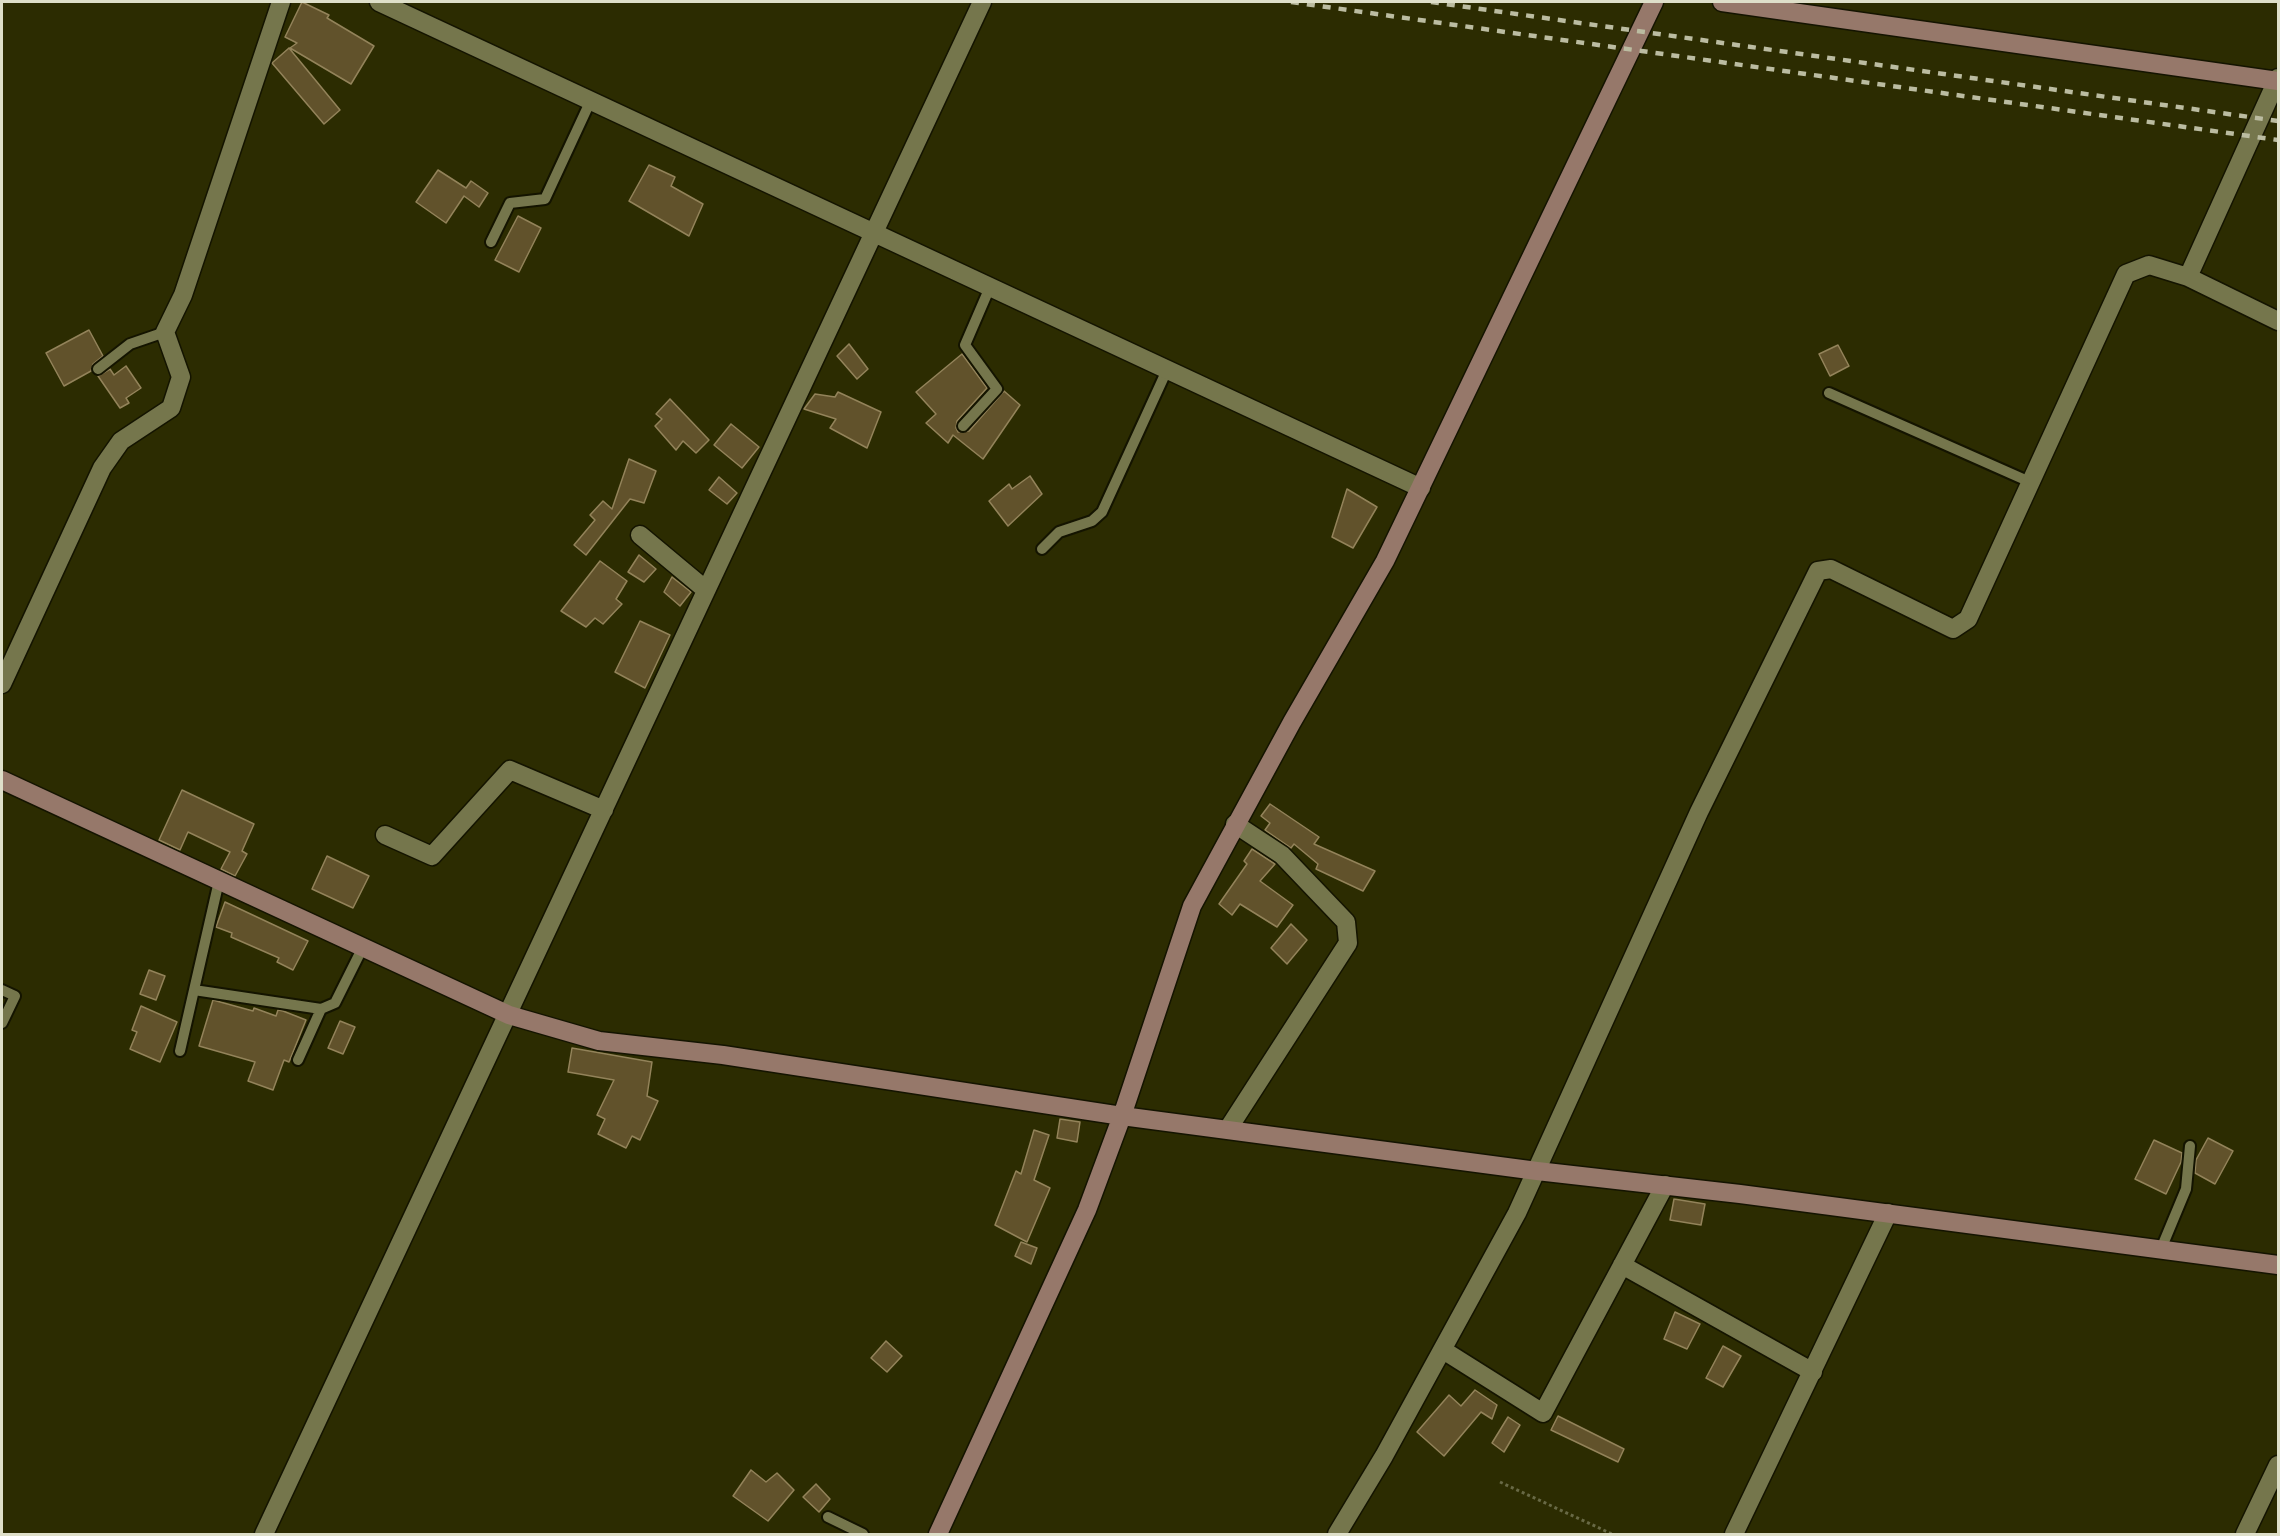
<!DOCTYPE html>
<style>
body{margin:0}
#map{position:relative;width:2280px;height:1536px;overflow:hidden;background:#2c2c01;font-family:"DejaVu Sans",sans-serif}
canvas{display:block}
.frame{position:absolute;inset:0;border:3px solid #dedfc9;pointer-events:none}
</style>
<div id="map">
<canvas width="2280" height="1536"></canvas>
<div class="frame"></div>
</div>
<script>
const ctx = document.querySelector('canvas').getContext('2d');
ctx.lineJoin = 'round';
function paint(path, color) { ctx.fillStyle = color; ctx.fill(path, 'evenodd'); }
const poly = rows => new Path2D(rows.map(r => 'M' + r).join(''));
function stroke(path, color, width, dash) { ctx.strokeStyle = color; ctx.lineWidth = width; ctx.lineCap = dash ? 'butt' : 'round'; ctx.setLineDash(dash || []); ctx.stroke(path); }
const building = poly([
 [302,2,329,15,327,18,374,46,351,84,290,48,297,43,285,37,302,2],
 [289,48,340,110,324,124,272,63,289,48],
 [649,165,675,177,671,186,703,204,689,236,629,201,649,165],
 [438,170,466,188,471,181,488,193,479,207,464,196,446,223,416,202,438,170],
 [518,216,541,228,519,272,495,260,518,216],
 [89,330,103,356,93,364,91,371,64,386,46,353,89,330],
 [849,344,868,369,857,379,837,356,849,344],
 [1838,345,1849,366,1830,376,1819,354,1838,345],
 [962,354,987,388,957,421,956,428,958,432,969,431,1004,391,1020,405,983,459,953,435,948,443,926,423,936,414,916,392,962,354],
 [126,366,141,388,126,398,129,403,120,408,98,376,110,369,114,375,126,366],
 [838,392,881,412,867,448,830,428,836,419,804,409,815,394,835,397,838,392],
 [670,399,709,440,696,453,683,441,676,450,655,426,662,419,656,414,670,399],
 [731,424,759,447,742,468,714,445,731,424],
 [629,459,656,471,644,503,630,499,586,555,574,545,595,520,590,515,603,501,612,509,629,459],
 [1030,476,1042,494,1008,526,989,501,1009,484,1012,489,1030,476],
 [719,477,737,493,727,504,709,490,719,477],
 [1347,489,1377,507,1353,548,1332,537,1347,489],
 [639,555,656,569,644,582,628,572,639,555],
 [600,561,627,581,616,599,622,604,603,624,595,618,586,627,561,611,600,561],
 [672,577,691,592,680,606,664,592,672,577],
 [640,621,670,635,645,688,615,672,640,621],
 [182,790,254,824,242,851,247,854,235,876,221,869,230,852,188,832,180,850,159,840,182,790],
 [1270,804,1319,837,1314,844,1375,871,1363,891,1316,869,1318,864,1294,844,1291,848,1265,830,1270,823,1261,816,1270,804],
 [1252,849,1275,864,1260,881,1293,905,1277,927,1240,904,1232,915,1219,904,1247,864,1244,861,1252,849],
 [327,856,369,876,353,908,312,889,327,856],
 [225,902,308,941,293,970,277,962,279,958,231,937,232,933,216,927,225,902],
 [1291,924,1307,940,1287,964,1271,948,1291,924],
 [149,970,165,976,156,1000,140,994,149,970],
 [213,1000,253,1011,254,1008,276,1016,278,1010,283,1011,306,1020,289,1062,284,1060,273,1090,248,1081,255,1062,199,1046,213,1000],
 [141,1006,177,1022,160,1062,130,1049,137,1032,132,1030,141,1006],
 [340,1021,355,1027,343,1054,328,1048,340,1021],
 [572,1048,652,1062,647,1096,658,1101,640,1140,632,1136,626,1148,598,1134,605,1119,597,1115,614,1080,568,1072,572,1048],
 [1060,1119,1080,1122,1077,1142,1057,1138,1060,1119],
 [1034,1130,1049,1135,1034,1180,1050,1188,1027,1242,995,1225,1016,1171,1021,1174,1034,1130],
 [2208,1138,2233,1151,2215,1184,2195,1173,2196,1160,2208,1138],
 [2154,1140,2182,1153,2181,1162,2166,1194,2135,1179,2154,1140],
 [1674,1199,1705,1204,1701,1225,1670,1220,1674,1199],
 [1021,1242,1037,1248,1031,1264,1015,1256,1021,1242],
 [1675,1312,1700,1324,1687,1349,1664,1339,1675,1312],
 [886,1341,902,1356,887,1372,871,1358,886,1341],
 [1723,1346,1741,1356,1723,1387,1706,1378,1723,1346],
 [1475,1390,1497,1405,1492,1419,1481,1412,1444,1456,1417,1432,1449,1395,1461,1406,1475,1390],
 [1558,1416,1624,1449,1618,1462,1551,1430,1558,1416],
 [1508,1417,1520,1425,1504,1452,1492,1443,1508,1417],
 [751,1470,766,1482,777,1473,794,1490,768,1521,733,1496,751,1470],
 [816,1484,830,1499,819,1512,803,1497,816,1484]
]);
const path = poly([
 [1500,1482,1612,1534]
]);
const lane = poly([
 [491,242,510,203,545,199,591,100],
 [98,369,130,344,165,332],
 [1829,393,2030,482],
 [963,426,997,389,965,345,990,287],
 [1042,549,1059,532,1092,521,1102,512,1167,370],
 [2,990,15,996,2,1023],
 [194,990,321,1009,335,1003,363,947],
 [180,1051,219,881],
 [298,1060,321,1009],
 [2161,1249,2186,1189,2190,1146],
 [828,1517,863,1534]
]);
const street = poly([
 [379,2,1421,488],
 [2188,277,2278,78],
 [640,535,706,590],
 [2,684,102,468,121,441,171,408,181,377,165,332,183,295,281,2],
 [385,835,432,856,510,770,604,810],
 [1228,1129,1348,943,1346,922,1282,855,1235,824],
 [1622,1265,1813,1372],
 [1443,1350,1543,1413,1665,1185],
 [264,1534,982,2],
 [1337,1534,1384,1456,1517,1213,1699,812,1818,571,1831,569,1953,629,1968,619,2126,274,2149,265,2188,277,2278,321],
 [1734,1534,1888,1213],
 [2245,1534,2278,1465]
]);
const secondary = poly([
 [1722,2,2278,81],
 [2,780,509,1015,599,1041,723,1055,1122,1116,1537,1171,1740,1194,2278,1265],
 [938,1534,1087,1210,1122,1116,1192,906,1292,722,1385,561,1654,2]
]);
const rail = poly([
 [1291,2,2278,140],
 [1431,2,2278,121]
]);
paint(building, '#61522b');
stroke(building, '#93835a', 1.5);
stroke(lane, '#141400', 14);
stroke(street, '#141400', 21);
stroke(secondary, '#141400', 21);
stroke(path, '#686945', 3, [3, 3]);
stroke(lane, '#75764c', 10);
stroke(street, '#75764c', 18);
stroke(secondary, '#96786a', 18);
stroke(rail, '#bbbca1', 4.5, [8, 8]);
</script>
